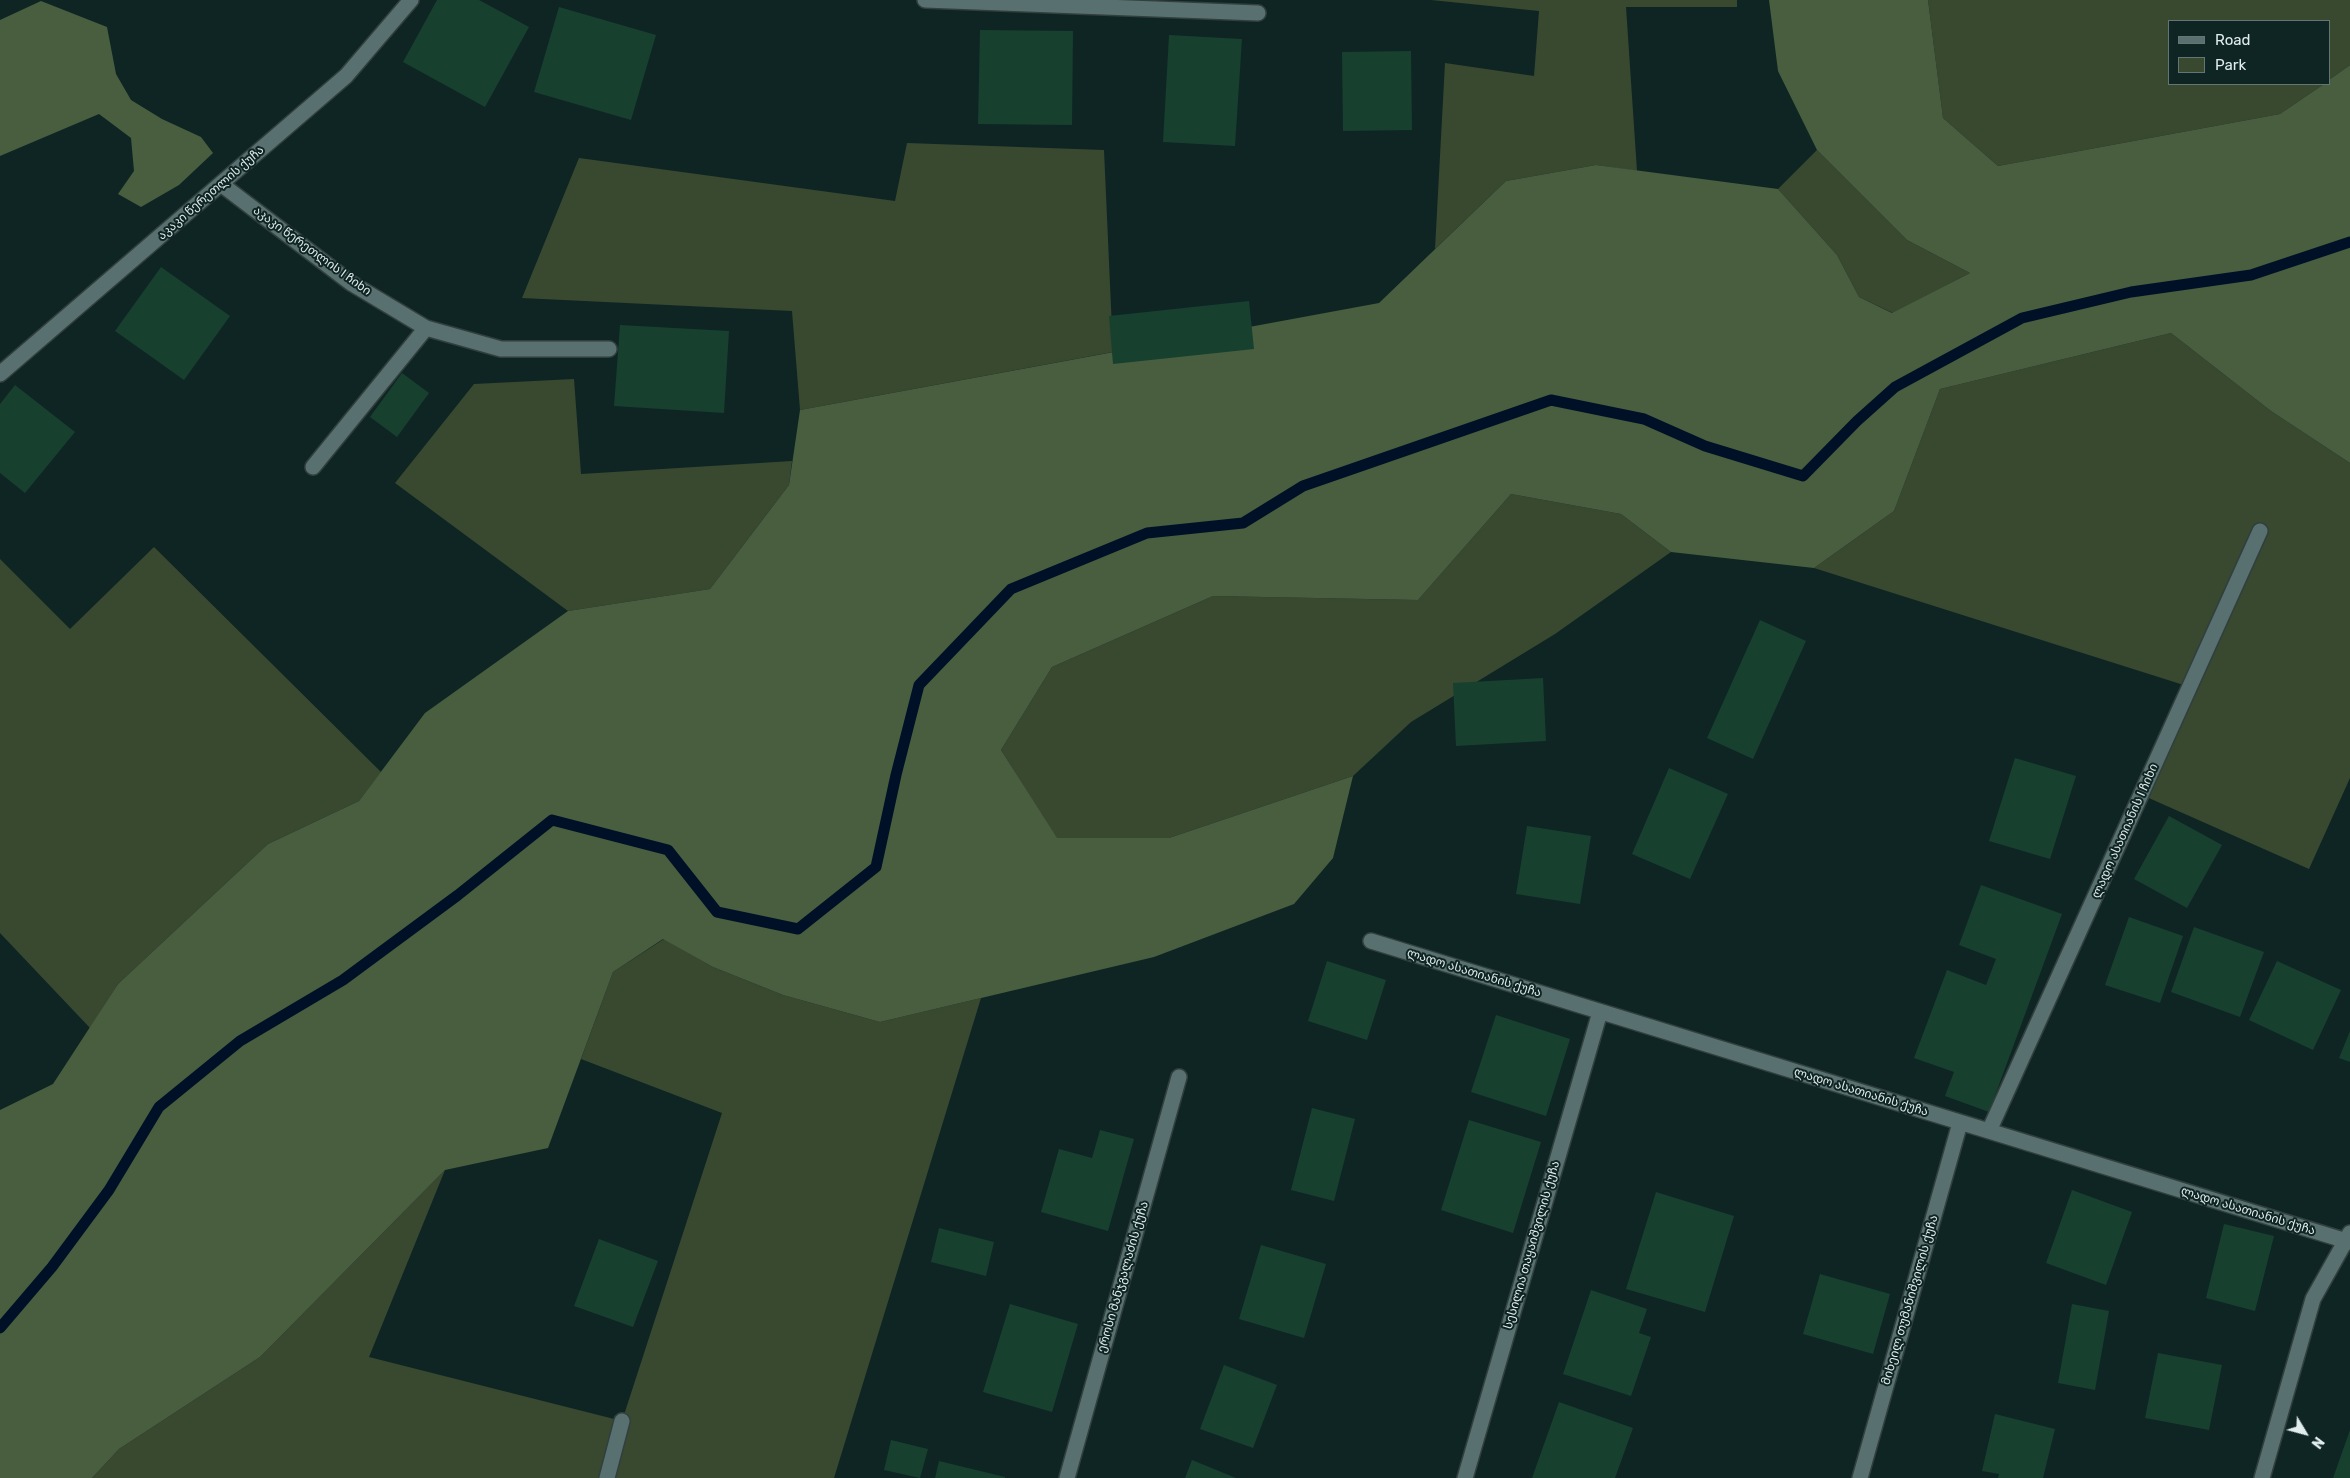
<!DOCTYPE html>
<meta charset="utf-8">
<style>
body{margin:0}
#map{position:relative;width:2350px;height:1478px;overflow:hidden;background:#0f2524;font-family:Rubik,sans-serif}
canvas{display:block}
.legend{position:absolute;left:2168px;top:20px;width:162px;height:65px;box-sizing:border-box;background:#0f2524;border:1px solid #637574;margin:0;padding:6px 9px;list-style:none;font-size:15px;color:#e0edec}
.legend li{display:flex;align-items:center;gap:10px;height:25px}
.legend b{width:25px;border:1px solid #637574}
.north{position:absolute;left:2280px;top:1408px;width:50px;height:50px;-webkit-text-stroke:4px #0f2524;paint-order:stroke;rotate:127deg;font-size:14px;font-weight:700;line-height:20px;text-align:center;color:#e0edec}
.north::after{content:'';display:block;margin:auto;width:18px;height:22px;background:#e0edec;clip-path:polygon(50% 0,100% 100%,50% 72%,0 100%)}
</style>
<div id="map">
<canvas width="2350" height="1478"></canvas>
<ul class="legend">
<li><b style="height:6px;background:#58706f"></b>Road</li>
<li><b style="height:14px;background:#384930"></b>Park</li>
</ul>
<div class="north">N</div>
</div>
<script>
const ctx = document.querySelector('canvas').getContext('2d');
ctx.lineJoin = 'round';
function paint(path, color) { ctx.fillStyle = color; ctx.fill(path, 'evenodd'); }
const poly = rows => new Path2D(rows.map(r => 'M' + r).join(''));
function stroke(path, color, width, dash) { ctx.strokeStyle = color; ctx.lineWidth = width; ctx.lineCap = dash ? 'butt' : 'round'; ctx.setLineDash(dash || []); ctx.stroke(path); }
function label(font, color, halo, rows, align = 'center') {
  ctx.font = font + ' Rubik,"Noto Sans Georgian",sans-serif'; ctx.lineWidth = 4; ctx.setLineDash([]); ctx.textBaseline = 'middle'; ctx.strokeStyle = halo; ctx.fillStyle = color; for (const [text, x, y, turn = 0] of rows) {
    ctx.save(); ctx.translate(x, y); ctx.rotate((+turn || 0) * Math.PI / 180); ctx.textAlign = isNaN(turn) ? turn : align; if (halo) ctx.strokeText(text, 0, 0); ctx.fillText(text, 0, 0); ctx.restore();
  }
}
const green = poly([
 [1431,0,1737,0,1737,7,1626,7,1637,171,1596,165,1506,181,1435,249,1445,63,1534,76,1539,11],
 [1928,0,2350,0,2350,65,2329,80,2329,21,2169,21,2169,84,2324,84,2280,114,1998,166,1943,118],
 [907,143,1104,150,1113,352,800,410,792,311,522,298,579,158,895,201],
 [1817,150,1907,240,1970,273,1893,313,1859,297,1837,255,1778,189],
 [2171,333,2271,411,2350,463,2350,778,2309,869,2142,795,2190,687,1814,568,1894,511,1940,389],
 [574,379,581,474,792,461,789,485,710,589,568,611,395,483,474,384],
 [1511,494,1621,514,1671,552,1555,634,1411,722,1353,776,1169,838,1056,838,1001,750,1052,667,1213,596,1418,600],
 [154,547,381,772,359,801,268,844,118,984,90,1028,0,933,0,559,70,629],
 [664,939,713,967,783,995,880,1022,981,998,834,1478,92,1478,119,1449,260,1357,445,1170,369,1357,622,1421,722,1113,581,1059,613,972]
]);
const forest = poly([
 [1769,0,1928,0,1943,118,1998,166,2280,114,2324,84,2329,84,2329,80,2350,65,2350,463,2271,411,2171,333,1940,389,1894,511,1814,568,1671,552,1621,514,1511,494,1418,600,1213,596,1052,667,1001,750,1057,838,1169,838,1353,776,1333,858,1294,904,1154,957,880,1022,783,995,713,967,663,939,613,972,548,1148,445,1170,260,1357,119,1449,92,1478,0,1478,0,1110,53,1084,118,984,268,844,359,801,425,713,568,611,710,589,789,485,800,410,1379,303,1506,181,1596,165,1778,189,1837,255,1859,297,1892,313,1970,273,1907,240,1817,150,1778,71],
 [41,1,107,27,116,74,131,100,162,119,201,137,213,153,179,185,141,207,118,194,134,171,131,138,99,114,0,156,0,20]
]);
const stream = poly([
 [0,1328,52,1267,109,1190,159,1107,240,1041,343,980,458,895,552,820,668,850,717,912,798,929,876,867,896,775,919,685,1011,589,1147,533,1243,523,1303,486,1551,400,1644,419,1705,446,1803,476,1857,421,1895,387,2022,318,2131,292,2251,275,2350,242]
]);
const building = poly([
 [437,0,479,0,529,27,485,107,403,62],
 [559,7,656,35,631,120,534,92],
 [980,30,1073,31,1072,125,978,124],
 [1169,35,1242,39,1235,146,1163,142],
 [1411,51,1412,130,1343,131,1342,52],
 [161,267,230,316,184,380,115,331],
 [1249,301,1254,349,1113,364,1109,316],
 [620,325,729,331,724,413,614,406],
 [402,373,429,393,397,437,370,417],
 [15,385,75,432,25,493,0,473,0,404],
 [1760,620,1806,641,1753,759,1707,738],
 [1543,678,1546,741,1456,746,1453,683],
 [2015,758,2076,776,2050,859,1989,841],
 [1669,768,1728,794,1690,879,1632,854],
 [2169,816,2222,845,2187,908,2134,879],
 [1527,826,1591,836,1580,904,1516,894],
 [1981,885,2062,914,1989,1112,1945,1096,1954,1072,1914,1058,1947,970,1986,985,1996,959,1959,945],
 [2129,917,2183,936,2160,1003,2105,985],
 [2194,927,2264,952,2240,1017,2171,992],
 [1327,961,1386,980,1367,1040,1308,1021],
 [2277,961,2341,990,2313,1050,2249,1020],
 [1496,1015,1570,1039,1546,1116,1471,1092],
 [2350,1031,2350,1062,2339,1058],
 [1312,1108,1355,1119,1334,1201,1291,1190],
 [1469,1120,1541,1142,1513,1233,1441,1210],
 [1100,1130,1134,1139,1108,1231,1041,1212,1059,1149,1092,1158],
 [2072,1190,2132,1212,2106,1285,2046,1263],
 [1656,1192,1734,1216,1705,1312,1626,1289],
 [2224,1224,2274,1236,2255,1311,2206,1298],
 [939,1228,994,1242,986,1276,931,1262],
 [599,1239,658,1261,633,1327,574,1306],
 [1261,1245,1326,1264,1304,1338,1239,1319],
 [1820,1274,1890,1294,1873,1354,1803,1334],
 [1591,1290,1647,1309,1639,1333,1651,1337,1631,1396,1563,1374],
 [1010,1304,1078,1324,1052,1412,983,1392],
 [2072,1304,2109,1311,2095,1390,2058,1383],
 [2158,1353,2222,1365,2209,1430,2145,1418],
 [1224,1365,1277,1385,1253,1448,1200,1429],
 [1559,1402,1633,1428,1615,1478,1532,1478],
 [1995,1414,2055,1429,2043,1478,1998,1478,1999,1474,1982,1471],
 [2350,1430,2350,1478,2333,1478],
 [891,1440,928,1449,920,1478,884,1470],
 [1192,1460,1236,1478,1185,1478],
 [939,1461,1005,1477,1005,1478,935,1478]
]);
const lane = poly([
 [313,467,426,328]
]);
const street = poly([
 [925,0,1258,13],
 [221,184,351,283,426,328,501,349,609,349],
 [0,374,346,76,411,0],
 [1371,941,2350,1242],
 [1989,1131,2260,531],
 [607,1478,622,1421],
 [1067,1478,1179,1077],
 [1465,1478,1600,1012],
 [1860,1478,1960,1123],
 [2262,1478,2313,1299,2350,1233]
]);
const streetNames = [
 ["აკაკი წერეთლის ქუჩა",211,193,-41],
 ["აკაკი წერეთლის I ჩიხი",312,251,36],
 ["ლადო ასათიანის I ჩიხი",2125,831,-66],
 ["ლადო ასათიანის ქუჩა",1474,973,17],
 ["ლადო ასათიანის ქუჩა",1861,1092,17],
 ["ლადო ასათიანის ქუჩა",2248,1211,17],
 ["სესილია თაყაიშვილის ქუჩა",1532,1245,-74],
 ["ეროსი მანჯგალაძის ქუჩა",1123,1277,-74],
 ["მიხეილ თუმანიშვილის ქუჩა",1910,1300,-74]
];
paint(green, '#384930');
paint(forest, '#495e3f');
stroke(stream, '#001127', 11);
paint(building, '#17402f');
stroke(lane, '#313f3e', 18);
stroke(street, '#313f3e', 18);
stroke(lane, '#58706f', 15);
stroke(street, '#58706f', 15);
label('12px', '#e0edec', '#0f2524', streetNames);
</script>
